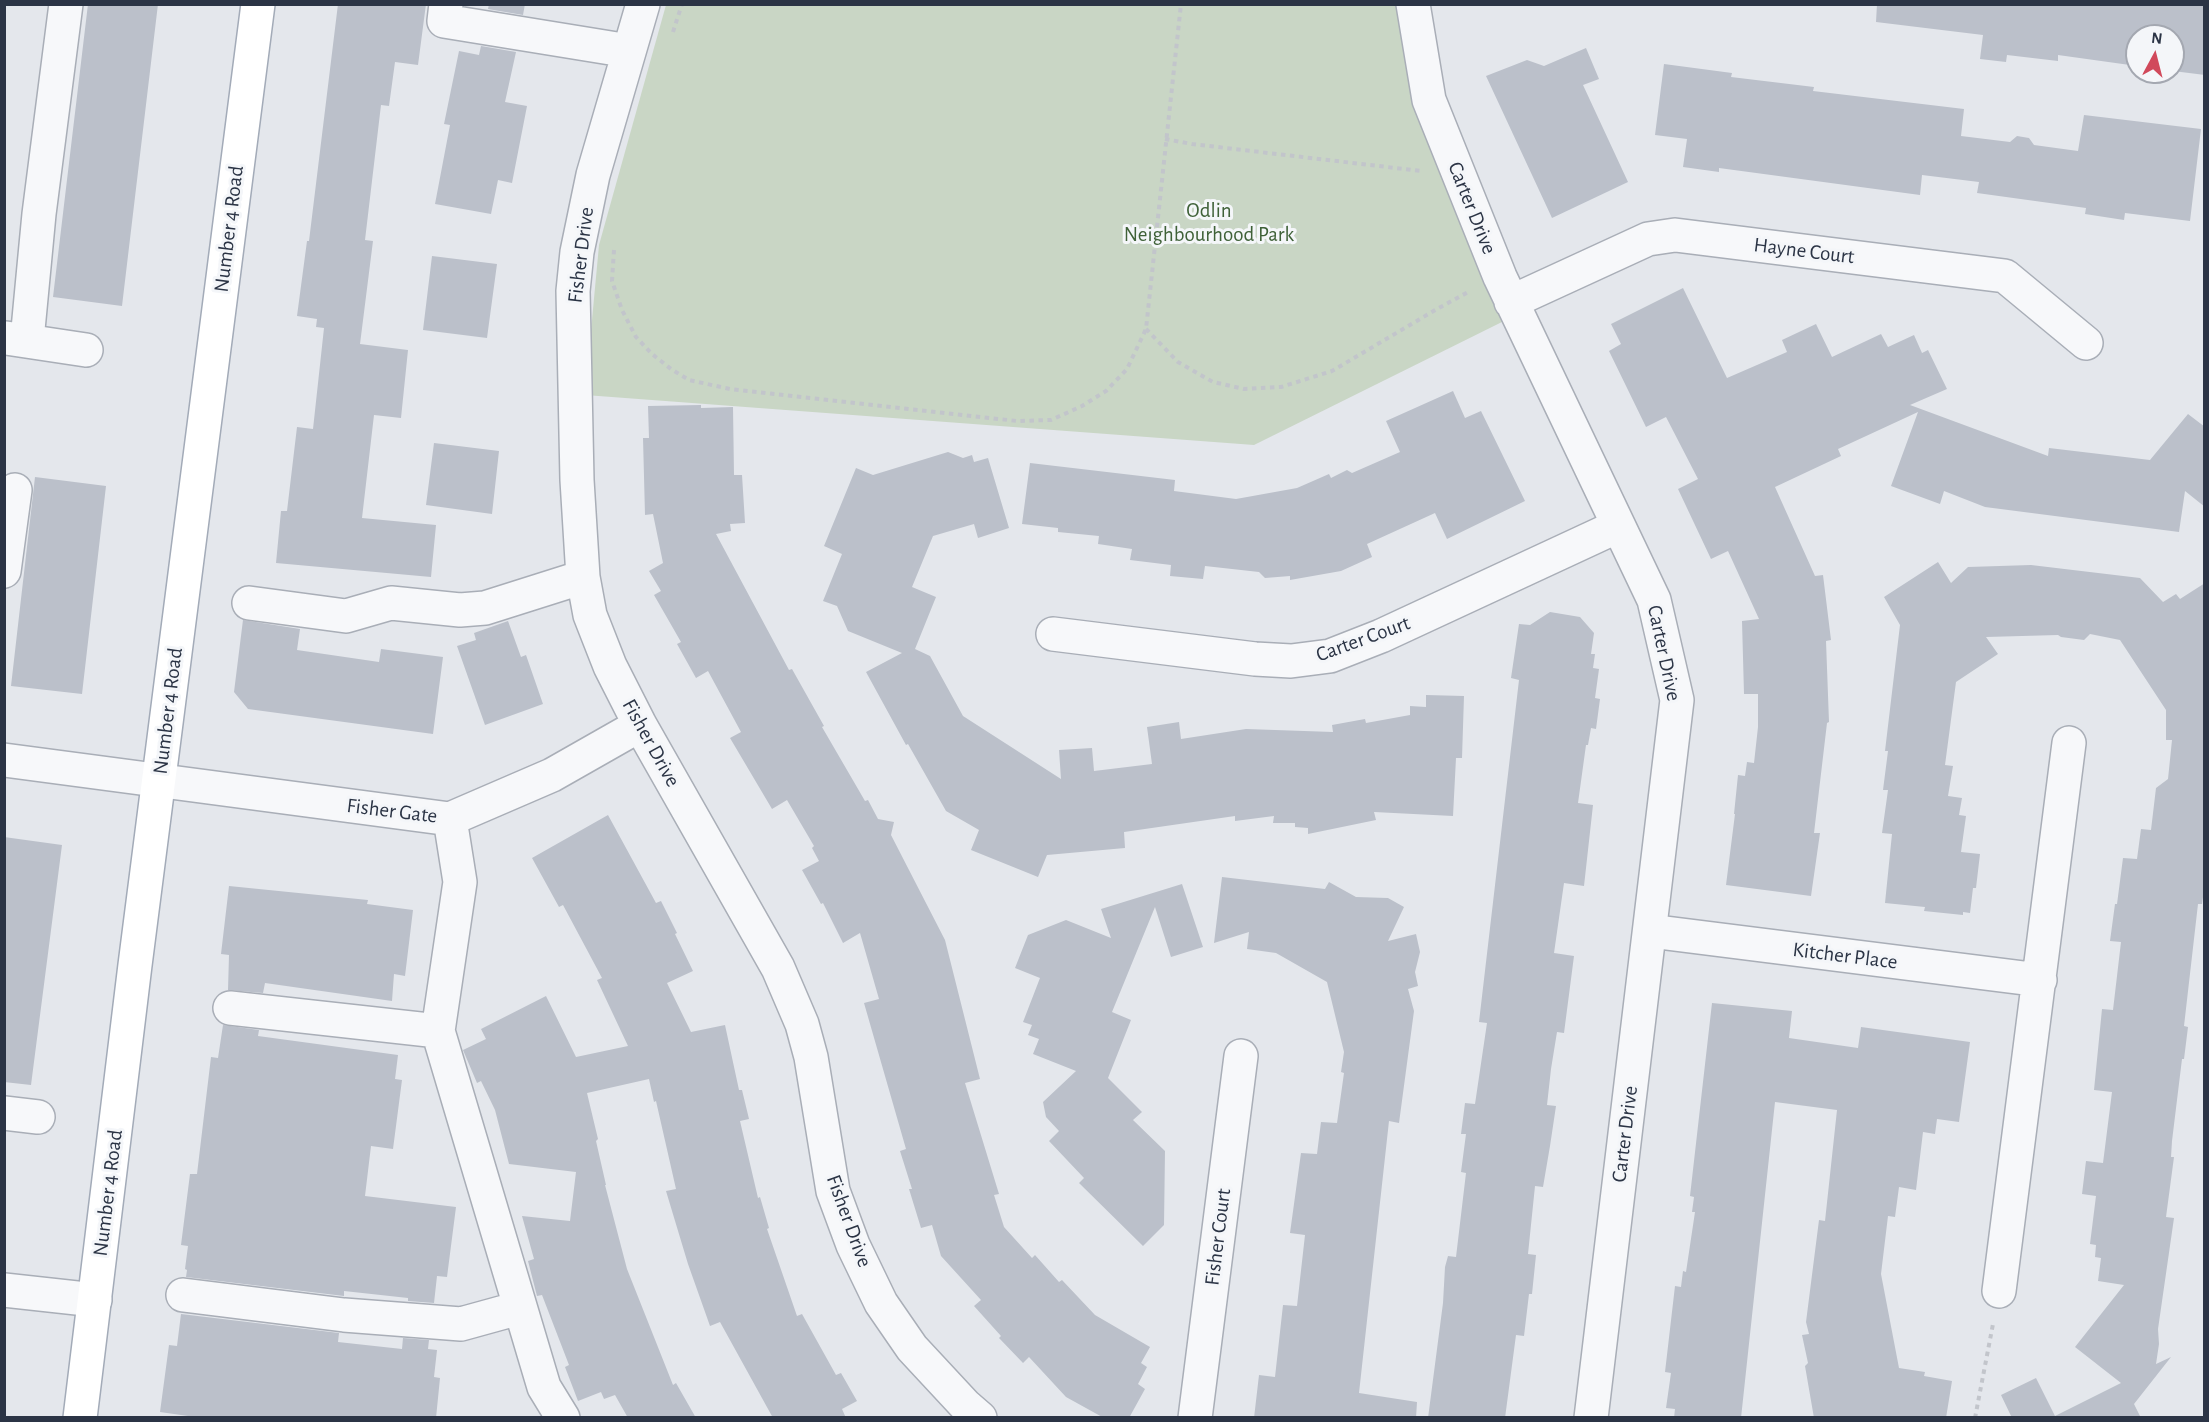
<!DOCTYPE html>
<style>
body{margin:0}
#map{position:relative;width:2209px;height:1422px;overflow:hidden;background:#e4e7ec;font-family:"Alegreya Sans",sans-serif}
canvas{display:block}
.frame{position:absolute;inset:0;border:6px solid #2b3445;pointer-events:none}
.north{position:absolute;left:2125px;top:24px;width:60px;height:60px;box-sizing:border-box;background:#f4f6f9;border:2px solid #a4a8b1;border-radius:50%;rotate:7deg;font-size:16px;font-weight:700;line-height:24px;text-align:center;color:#2b3445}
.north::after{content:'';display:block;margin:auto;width:21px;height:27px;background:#d1495b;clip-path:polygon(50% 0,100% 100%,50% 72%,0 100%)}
</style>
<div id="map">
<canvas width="2209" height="1422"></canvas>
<div class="frame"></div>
<div class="north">N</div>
</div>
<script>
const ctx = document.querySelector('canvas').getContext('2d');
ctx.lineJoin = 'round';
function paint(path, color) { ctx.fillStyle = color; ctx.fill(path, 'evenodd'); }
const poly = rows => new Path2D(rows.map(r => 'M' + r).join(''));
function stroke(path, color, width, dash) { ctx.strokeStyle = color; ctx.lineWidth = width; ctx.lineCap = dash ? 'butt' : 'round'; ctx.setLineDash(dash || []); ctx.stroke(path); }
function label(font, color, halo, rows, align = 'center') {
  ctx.font = font + ' "Alegreya Sans",sans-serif'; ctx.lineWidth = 6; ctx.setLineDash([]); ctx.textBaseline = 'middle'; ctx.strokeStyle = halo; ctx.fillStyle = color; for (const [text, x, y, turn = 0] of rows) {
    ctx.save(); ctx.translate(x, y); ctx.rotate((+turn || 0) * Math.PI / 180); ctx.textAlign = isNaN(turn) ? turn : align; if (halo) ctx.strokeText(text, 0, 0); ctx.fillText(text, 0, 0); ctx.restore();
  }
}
const green = poly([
 [666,5,1403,5,1506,320,1254,445,585,395,599,245]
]);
const building = poly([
 [88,4,158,4,122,306,53,297],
 [338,4,426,4,418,65,395,62,389,106,381,105,365,240,373,241,360,344,408,350,401,418,374,415,362,518,436,525,431,577,276,563,281,511,287,511,297,427,313,429,324,328,316,327,317,319,297,316,307,241,309,241],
 [489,4,525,4,523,15,488,9],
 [1877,4,2205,4,2205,75,2173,71,2173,36,2137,36,2137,66,2058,55,2058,61,2007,55,2006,62,1980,59,1983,35,1876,22],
 [481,46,516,52,505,102,527,106,512,183,498,180,491,214,435,204,450,125,444,124,459,51,479,55],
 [1586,48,1599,79,1583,85,1628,182,1552,218,1486,76,1527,60,1544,66],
 [1664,64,1732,73,1731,77,1814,87,1813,91,1964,109,1961,136,2010,142,2017,136,2029,138,2034,145,2078,151,2084,115,2201,129,2190,221,2125,213,2124,220,2085,214,2086,208,1977,193,1979,182,1922,175,1920,195,1719,168,1719,172,1683,167,1687,139,1655,135],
 [432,256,497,264,487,338,423,330],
 [1683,288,1727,378,1787,352,1782,340,1816,324,1832,357,1881,334,1888,347,1914,335,1922,353,1928,350,1947,389,1910,405,2048,456,2049,448,2150,460,2188,414,2205,427,2205,507,2185,491,2179,532,1985,507,1944,491,1940,504,1891,486,1918,412,1838,449,1841,456,1775,487,1815,576,1823,575,1831,640,1826,641,1829,722,1827,723,1814,833,1820,833,1811,896,1726,885,1735,814,1734,814,1738,775,1745,776,1747,762,1754,763,1758,727,1758,694,1744,694,1742,621,1759,619,1728,551,1711,559,1678,489,1698,479,1666,417,1646,427,1609,351,1621,344,1611,324],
 [1453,391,1465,418,1481,411,1525,501,1447,539,1435,513,1367,544,1372,557,1341,571,1290,580,1290,576,1265,578,1259,572,1205,566,1203,579,1170,576,1171,565,1130,560,1132,549,1098,544,1099,536,1058,532,1058,528,1022,524,1030,463,1175,480,1174,491,1236,499,1297,488,1329,474,1331,478,1347,470,1352,473,1400,452,1386,421],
 [701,405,701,408,733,407,734,475,742,475,745,523,730,524,731,531,716,534,789,670,792,669,824,726,822,727,865,801,868,800,878,819,894,822,891,835,945,940,980,1079,965,1083,999,1194,994,1195,1004,1227,1032,1258,1035,1255,1059,1282,1062,1280,1095,1315,1150,1347,1141,1363,1147,1367,1138,1384,1145,1389,1129,1418,1104,1418,1066,1397,1029,1357,1023,1363,999,1338,1001,1336,974,1306,981,1300,941,1256,932,1225,921,1228,909,1189,912,1189,900,1151,906,1149,864,1003,879,999,860,933,843,943,823,903,821,904,802,870,819,861,812,848,814,846,787,800,772,809,730,738,741,732,708,671,696,678,677,644,681,642,654,595,661,591,649,571,663,563,653,514,645,515,643,438,649,438,648,406],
 [434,443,499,451,492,514,426,505],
 [948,452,963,458,972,455,974,462,988,458,1009,528,978,538,974,524,933,536,912,587,936,597,915,649,930,656,963,716,1061,779,1059,750,1092,748,1094,771,1152,764,1147,727,1179,722,1181,739,1246,729,1333,732,1332,725,1365,719,1366,723,1410,715,1410,706,1426,707,1426,695,1464,696,1462,758,1456,758,1453,816,1374,812,1376,820,1308,834,1308,828,1295,827,1295,823,1273,823,1274,816,1235,821,1235,816,1124,832,1125,848,1047,855,1038,877,971,850,979,830,946,811,908,744,906,745,866,672,902,653,848,631,837,606,823,601,842,554,824,546,856,468,873,475],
 [35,477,106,486,82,694,11,686],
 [1938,562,1951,583,1968,567,2031,565,2140,578,2163,602,2176,594,2180,599,2205,583,2205,883,2202,904,2198,904,2184,1026,2188,1027,2184,1059,2182,1059,2172,1141,2171,1157,2174,1157,2166,1217,2174,1218,2158,1329,2159,1344,2156,1364,2171,1357,2134,1404,2141,1418,2012,1418,2001,1395,2036,1378,2055,1416,2121,1383,2075,1347,2124,1285,2098,1281,2101,1258,2095,1257,2096,1245,2090,1244,2096,1196,2082,1194,2086,1161,2103,1163,2112,1092,2094,1090,2102,1009,2113,1010,2121,942,2110,941,2115,904,2117,904,2123,858,2137,859,2141,829,2151,830,2156,788,2168,779,2172,740,2166,740,2166,710,2120,640,2090,634,2084,640,2061,637,2058,635,1986,637,1998,654,1956,682,1945,765,1953,766,1948,796,1962,798,1959,815,1966,816,1961,852,1980,854,1976,888,1973,888,1970,913,1963,912,1963,915,1924,911,1925,907,1885,903,1892,834,1882,833,1888,790,1883,790,1888,751,1885,751,1900,625,1884,597],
 [1550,612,1580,617,1594,633,1591,654,1595,654,1593,668,1599,669,1595,698,1600,699,1596,729,1591,728,1588,745,1586,745,1578,803,1593,805,1584,886,1564,883,1554,953,1574,956,1564,1033,1557,1032,1551,1069,1547,1105,1556,1106,1550,1146,1543,1187,1535,1186,1528,1254,1536,1255,1532,1294,1529,1294,1524,1336,1516,1335,1505,1418,1428,1418,1443,1303,1445,1267,1448,1256,1456,1257,1466,1173,1461,1172,1466,1134,1461,1134,1465,1103,1475,1104,1487,1023,1479,1022,1519,680,1511,678,1519,624,1530,625],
 [243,620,300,629,297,650,379,662,381,649,443,657,433,734,248,709,234,692],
 [508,621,521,657,526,655,543,704,485,725,457,646,476,640,474,633],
 [608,815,656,903,661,901,677,933,675,934,693,971,667,983,691,1032,725,1025,739,1090,742,1090,749,1119,740,1121,758,1198,760,1197,769,1228,767,1229,797,1316,802,1314,836,1375,841,1373,857,1401,842,1409,846,1418,773,1418,720,1322,710,1326,688,1264,666,1191,676,1189,656,1101,654,1102,649,1079,587,1093,598,1139,596,1141,606,1185,605,1185,627,1269,673,1385,676,1383,696,1418,628,1418,615,1395,604,1399,601,1392,578,1401,565,1367,569,1365,542,1295,537,1296,528,1261,534,1259,522,1216,570,1221,576,1172,509,1164,495,1110,481,1081,477,1083,463,1050,486,1039,481,1029,546,996,576,1057,628,1046,597,980,602,978,563,905,559,907,532,858],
 [4,837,62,845,31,1085,4,1082],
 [1222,877,1325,889,1329,882,1356,897,1388,898,1404,907,1388,941,1416,934,1420,952,1415,972,1418,986,1408,989,1414,1011,1399,1123,1389,1121,1359,1393,1417,1402,1416,1418,1254,1418,1259,1375,1275,1377,1283,1305,1297,1306,1305,1235,1290,1233,1301,1153,1317,1154,1321,1122,1337,1123,1344,1073,1341,1072,1344,1052,1327,982,1276,953,1247,949,1249,932,1214,943],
 [1182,884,1203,947,1171,957,1155,907,1112,1012,1131,1020,1108,1078,1142,1112,1133,1120,1165,1151,1164,1225,1143,1246,1079,1183,1084,1178,1049,1141,1059,1131,1046,1117,1043,1102,1076,1071,1033,1054,1039,1039,1028,1035,1032,1025,1023,1022,1040,978,1015,968,1028,935,1066,920,1111,938,1101,909],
 [229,886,368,900,367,904,413,910,405,976,394,974,392,1001,265,983,263,993,228,990,229,955,221,954],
 [1712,1003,1792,1011,1789,1038,1858,1048,1861,1027,1970,1042,1959,1122,1937,1119,1935,1134,1923,1132,1916,1190,1899,1187,1895,1217,1888,1216,1881,1274,1899,1368,1925,1372,1924,1376,1952,1381,1946,1418,1814,1418,1805,1366,1808,1363,1802,1335,1809,1334,1806,1322,1819,1220,1825,1221,1837,1110,1775,1102,1741,1418,1674,1418,1675,1409,1666,1408,1671,1373,1665,1372,1675,1286,1681,1287,1683,1271,1686,1272,1695,1212,1692,1212,1694,1197,1690,1196],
 [223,1025,259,1030,258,1036,398,1055,395,1079,402,1080,393,1149,371,1146,365,1196,456,1207,447,1277,437,1276,434,1303,408,1301,408,1298,344,1291,344,1296,186,1277,187,1270,185,1269,188,1246,181,1245,190,1174,197,1174,211,1057,218,1058],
 [181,1314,339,1333,338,1342,402,1349,403,1338,429,1340,428,1349,437,1350,434,1377,440,1378,436,1418,202,1418,160,1412,169,1345,177,1346]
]);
const path = poly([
 [673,32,682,4],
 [1165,139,1192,144,1421,171],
 [614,250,612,281,622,310,636,337,652,354,671,369,689,380,730,389,1017,421,1051,420,1082,406,1106,391,1127,369,1146,329,1181,4],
 [1146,329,1178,362,1213,382,1244,389,1281,387,1332,371,1437,309,1470,291],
 [1975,1418,1993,1324]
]);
const minor = poly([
 [446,4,444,21,629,51],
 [643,4,593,175,577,252,573,291,577,480,583,577,590,615,610,666,640,725,778,968,802,1024,811,1057,833,1191,853,1245,881,1303,912,1348,965,1405,980,1418],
 [1413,4,1429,100,1500,277,1654,600,1677,700,1591,1418],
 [1511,302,1648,239,1675,235,2005,276,2086,343],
 [6,338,86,350],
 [27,340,39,214,66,4],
 [4,571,15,490],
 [249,603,346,616,391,603,460,610,485,608,583,577],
 [1053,634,1255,659,1291,661,1330,656,1381,636,1618,526],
 [4,760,450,819,552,775,640,725],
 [450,819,460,882,438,1031,544,1387,563,1418],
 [1650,931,2040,980],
 [230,1008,438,1031],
 [4,1113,38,1117],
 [4,1290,95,1300],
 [1999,1291,2069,743],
 [183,1295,344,1315,461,1324,519,1308],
 [1195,1418,1241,1056]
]);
const major = poly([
 [80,1418,135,965,258,4]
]);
const streetNames = [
 ["Carter Drive",1472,208,68],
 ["Number 4 Road",229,229,-83],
 ["Hayne Court",1804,251,7],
 ["Fisher Drive",581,255,-83],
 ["Carter Court",1363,639,-20],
 ["Carter Drive",1664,653,78],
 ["Number 4 Road",168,711,-83],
 ["Fisher Drive",651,743,61],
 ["Fisher Gate",392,811,7],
 ["Kitcher Place",1845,956,7],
 ["Carter Drive",1625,1134,-83],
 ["Number 4 Road",108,1193,-83],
 ["Fisher Drive",849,1221,70],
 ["Fisher Court",1218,1237,-83]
];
const parkNames = [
 ["Odlin",1209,211],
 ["Neighbourhood Park",1209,235]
];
paint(green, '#c9d6c5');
paint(building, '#bbc0ca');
stroke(minor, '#a9aeb7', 36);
stroke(major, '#a3abb8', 36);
stroke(path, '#c2c5cb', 4, [4.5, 4.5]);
stroke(minor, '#f7f8fa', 33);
stroke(major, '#fff', 33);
label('21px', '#2b3445', '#f4f6f9', streetNames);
label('21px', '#3f6138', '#f4f6f9', parkNames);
</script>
